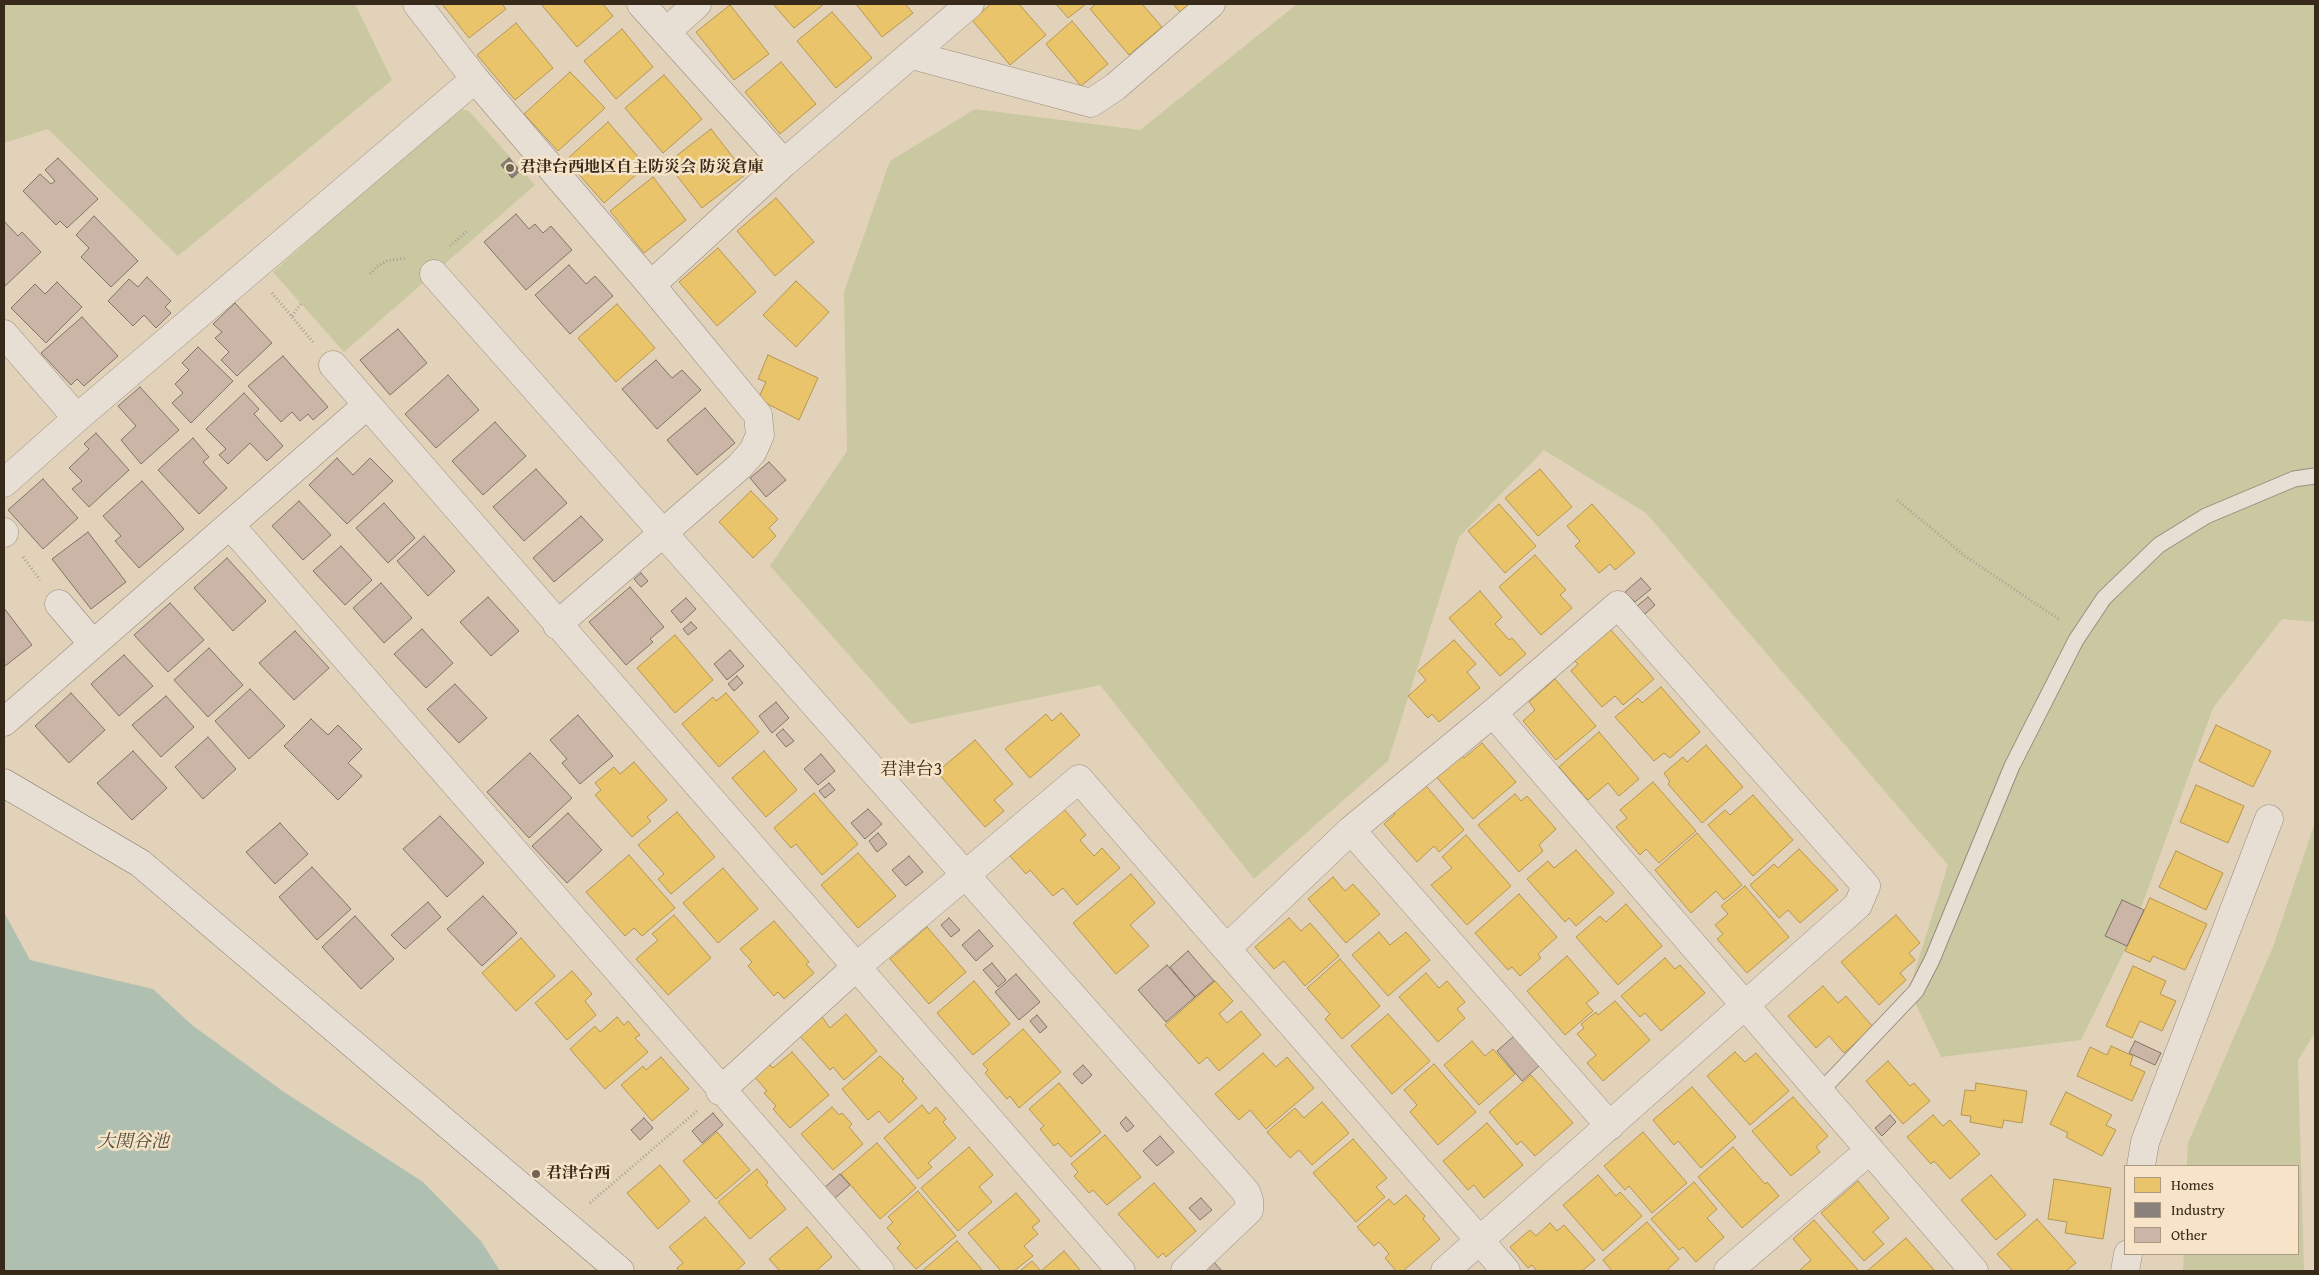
<!DOCTYPE html>
<meta charset="utf-8">
<style>
body{margin:0}
#map{position:relative;width:2319px;height:1275px;overflow:hidden;background:#e2d2ba;font-family:"Gentium Book Plus",serif}
canvas{display:block}
.frame{position:absolute;inset:0;border:5px solid #372a1b;pointer-events:none}
.legend{position:absolute;left:2124px;top:1165px;width:175px;height:90px;box-sizing:border-box;background:#f7e4c8;border:1px solid #aa9a83;margin:0;padding:6px 9px;list-style:none;font-size:15px;color:#372a1b}
.legend li{display:flex;align-items:center;gap:10px;height:25px}
.legend b{width:25px;border:1px solid #aa9a83}
</style>
<div id="map">
<canvas width="2319" height="1275"></canvas>
<div class="frame"></div>
<ul class="legend">
<li><b style="height:14px;background:#e9c46a"></b>Homes</li>
<li><b style="height:14px;background:#8a817c"></b>Industry</li>
<li><b style="height:14px;background:#cab5a6"></b>Other</li>
</ul>
</div>
<script>
const ctx = document.querySelector('canvas').getContext('2d');
ctx.lineJoin = 'round';
function paint(path, color) { ctx.fillStyle = color; ctx.fill(path, 'evenodd'); }
const poly = rows => new Path2D(rows.map(r => 'M' + r).join(''));
function stroke(path, color, width, dash) { ctx.strokeStyle = color; ctx.lineWidth = width; ctx.lineCap = dash ? 'butt' : 'round'; ctx.setLineDash(dash || []); ctx.stroke(path); }
function label(font, color, halo, rows, align = 'center') {
  ctx.font = font + ' "Gentium Book Plus","Noto Serif JP",serif'; ctx.lineWidth = 5; ctx.setLineDash([]); ctx.textBaseline = 'middle'; ctx.strokeStyle = halo; ctx.fillStyle = color; for (const [text, x, y, turn = 0] of rows) {
    ctx.save(); ctx.translate(x, y); ctx.rotate((+turn || 0) * Math.PI / 180); ctx.textAlign = isNaN(turn) ? turn : align; if (halo) ctx.strokeText(text, 0, 0); ctx.fillText(text, 0, 0); ctx.restore();
  }
}
const green = poly([
 [4,4,355,4,392,80,178,256,48,129,4,143],
 [1297,4,2315,4,2315,622,2282,619,2213,708,2128,944,2081,1040,1941,1057,1909,990,1948,865,1646,513,1544,450,1459,537,1388,761,1254,879,1100,685,910,724,770,566,847,451,844,292,890,161,975,109,1140,130],
 [457,108,469,111,535,185,344,352,273,272],
 [2315,822,2315,1033,2298,1060,2304,1271,2183,1271,2184,1254,2298,1254,2298,1166,2187,1166,2188,1143,2273,947]
]);
const water = poly([
 [4,912,30,960,153,989,192,1025,284,1092,423,1182,481,1241,500,1271,4,1271]
]);
const homes = poly([
 [442,4,502,4,506,9,469,38,442,4],
 [541,4,603,4,613,16,577,47,541,4],
 [773,4,824,4,794,28,773,4],
 [856,4,905,4,913,13,882,37,856,4],
 [991,4,1019,4,1046,35,1010,65,972,20,991,4],
 [1056,4,1086,4,1068,18,1056,4],
 [1096,4,1142,4,1162,27,1129,55,1090,9,1096,4],
 [1173,4,1189,4,1180,12,1173,4],
 [730,5,769,54,734,80,696,32,730,5],
 [832,12,872,58,836,88,797,41,832,12],
 [1072,21,1108,64,1081,86,1046,44,1072,21],
 [516,23,553,68,515,100,477,55,516,23],
 [622,29,653,67,616,99,584,61,622,29],
 [781,62,816,104,780,134,745,92,781,62],
 [570,72,605,108,558,151,524,114,570,72],
 [664,75,702,119,663,153,625,108,664,75],
 [608,122,646,166,604,203,566,160,608,122],
 [711,129,746,174,702,208,667,163,711,129],
 [653,177,686,220,644,253,610,211,653,177],
 [776,198,814,242,775,276,737,231,776,198],
 [718,248,756,292,717,326,679,282,718,248],
 [796,281,829,312,796,347,763,315,796,281],
 [617,304,655,348,616,382,578,338,617,304],
 [768,355,818,378,799,420,758,399,766,382,758,379,768,355],
 [1540,469,1572,507,1538,536,1505,498,1540,469],
 [751,491,778,519,769,528,776,536,753,558,719,522,751,491],
 [1499,504,1536,546,1505,573,1468,531,1499,504],
 [1592,504,1635,553,1615,570,1610,564,1599,573,1575,546,1580,541,1567,526,1592,504],
 [1535,555,1566,590,1560,595,1572,608,1541,635,1499,587,1535,555],
 [1480,591,1502,617,1495,624,1509,640,1512,638,1526,654,1500,676,1449,618,1480,591],
 [1610,629,1654,679,1623,705,1615,696,1602,707,1571,671,1578,664,1574,660,1610,629],
 [675,635,713,680,675,713,637,668,675,635],
 [1454,640,1476,664,1467,672,1480,688,1439,722,1432,714,1428,718,1408,696,1426,680,1418,671,1454,640],
 [1555,679,1596,726,1556,760,1523,721,1535,710,1529,702,1555,679],
 [1661,687,1700,732,1670,758,1664,753,1654,761,1615,717,1638,698,1642,703,1661,687],
 [726,693,759,732,719,767,682,724,713,697,716,701,726,693],
 [1061,713,1080,735,1030,778,1005,749,1046,714,1052,721,1061,713],
 [2216,725,2271,751,2253,787,2199,761,2216,725],
 [1599,732,1639,779,1619,796,1608,783,1588,800,1559,767,1599,732],
 [975,740,1013,784,994,800,1004,811,985,827,937,772,975,740],
 [1482,743,1516,782,1473,819,1432,772,1457,750,1464,758,1482,743],
 [1706,745,1743,787,1702,823,1668,784,1670,782,1664,773,1683,757,1687,762,1706,745],
 [764,751,797,790,766,817,732,778,764,751],
 [634,762,667,800,647,817,651,821,632,837,595,795,601,790,595,783,614,767,620,774,634,762],
 [1421,780,1464,830,1439,852,1434,846,1417,862,1384,824,1395,814,1390,807,1421,780],
 [1653,782,1696,831,1659,863,1646,849,1640,855,1616,827,1627,818,1620,810,1653,782],
 [2196,785,2244,806,2228,843,2180,822,2196,785],
 [814,793,858,844,822,875,796,844,791,848,774,828,814,793],
 [1515,794,1521,801,1527,796,1556,829,1539,845,1543,851,1519,872,1478,825,1515,794],
 [1753,795,1793,840,1753,876,1708,825,1725,810,1730,815,1753,795],
 [1064,809,1086,835,1080,840,1094,856,1102,848,1120,868,1077,905,1063,888,1053,896,1030,870,1026,874,1010,856,1064,809],
 [677,812,715,857,671,894,658,879,664,874,638,845,677,812],
 [1697,833,1742,885,1724,900,1716,891,1691,913,1655,870,1697,833],
 [1466,835,1511,886,1467,925,1431,885,1452,868,1442,857,1466,835],
 [1799,849,1838,890,1800,923,1788,910,1779,918,1750,885,1774,864,1778,868,1799,849],
 [1576,850,1614,893,1576,926,1569,918,1565,922,1527,879,1548,861,1554,868,1576,850],
 [2176,851,2223,873,2206,910,2159,887,2176,851],
 [858,853,896,896,858,928,821,885,858,853],
 [629,855,675,908,642,936,634,928,625,936,586,892,629,855],
 [723,868,758,909,718,943,683,903,723,868],
 [1131,874,1155,903,1130,925,1149,946,1116,974,1073,923,1131,874],
 [1333,877,1345,891,1353,884,1380,914,1346,943,1308,899,1333,877],
 [1745,886,1789,937,1747,973,1717,939,1723,934,1715,925,1728,914,1721,906,1745,886],
 [1519,894,1557,937,1538,954,1541,958,1520,976,1512,967,1508,970,1475,933,1519,894],
 [2150,898,2207,924,2185,970,2153,956,2150,962,2125,951,2150,898],
 [1626,904,1662,946,1618,985,1576,937,1600,916,1606,922,1626,904],
 [674,915,711,958,668,995,636,959,658,940,652,934,674,915],
 [1896,915,1920,943,1909,953,1915,960,1900,973,1906,980,1879,1005,1841,962,1896,915],
 [1289,918,1301,931,1310,923,1339,956,1305,986,1284,961,1274,969,1255,947,1289,918],
 [774,921,809,962,806,964,814,973,784,999,778,992,774,996,748,966,752,962,740,949,774,921],
 [927,927,966,972,929,1004,890,959,927,927],
 [1379,932,1390,945,1406,932,1430,960,1388,996,1352,955,1379,932],
 [521,938,555,976,516,1011,482,973,521,938],
 [1567,956,1599,993,1586,1003,1593,1011,1565,1035,1527,991,1567,956],
 [1665,958,1675,969,1680,965,1705,993,1661,1031,1645,1013,1640,1017,1621,996,1665,958],
 [1340,959,1380,1006,1342,1039,1325,1019,1330,1014,1307,988,1340,959],
 [2133,966,2166,981,2160,994,2176,1001,2162,1031,2140,1021,2132,1038,2106,1026,2133,966],
 [572,971,592,994,585,1001,596,1015,567,1040,535,1003,572,971],
 [1426,973,1439,988,1447,981,1465,1002,1457,1009,1465,1018,1438,1042,1399,997,1426,973],
 [974,981,1010,1024,973,1055,937,1013,974,981],
 [1215,981,1233,1001,1219,1014,1227,1023,1241,1011,1261,1035,1219,1071,1207,1057,1199,1064,1165,1025,1215,981],
 [1823,986,1838,1003,1846,996,1873,1027,1844,1053,1829,1036,1816,1048,1788,1016,1823,986],
 [1615,1001,1650,1040,1603,1081,1587,1063,1596,1055,1577,1034,1584,1028,1581,1024,1596,1012,1598,1015,1615,1001],
 [846,1014,877,1051,844,1080,833,1067,830,1070,800,1036,822,1017,830,1028,846,1014],
 [1388,1014,1430,1061,1392,1094,1351,1046,1388,1014],
 [617,1017,624,1025,628,1021,640,1035,635,1038,648,1052,605,1089,570,1049,595,1026,600,1032,617,1017],
 [1023,1029,1061,1072,1019,1108,1010,1096,1007,1099,985,1073,988,1070,983,1064,1023,1029],
 [1472,1041,1485,1056,1493,1049,1515,1074,1479,1105,1444,1065,1472,1041],
 [2111,1046,2133,1056,2130,1065,2145,1072,2132,1101,2077,1076,2090,1047,2107,1055,2111,1046],
 [792,1052,829,1095,790,1128,773,1109,776,1106,764,1093,767,1091,753,1075,768,1063,773,1068,792,1052],
 [1735,1052,1745,1062,1756,1053,1789,1091,1750,1125,1707,1076,1735,1052],
 [1263,1053,1276,1067,1287,1057,1314,1088,1266,1129,1250,1110,1239,1120,1215,1094,1263,1053],
 [880,1056,904,1079,902,1081,917,1098,889,1123,879,1111,868,1120,842,1089,880,1056],
 [661,1057,689,1089,652,1121,621,1085,643,1066,646,1070,661,1057],
 [1888,1061,1910,1086,1914,1083,1930,1101,1903,1124,1866,1081,1888,1061],
 [1434,1064,1476,1112,1438,1145,1410,1112,1417,1105,1404,1090,1434,1064],
 [1531,1075,1573,1123,1535,1156,1521,1141,1517,1145,1489,1112,1531,1075],
 [1059,1083,1101,1132,1071,1157,1058,1143,1054,1146,1040,1129,1044,1126,1029,1109,1059,1083],
 [1976,1083,2027,1091,2022,1123,2004,1120,2002,1128,1970,1122,1971,1116,1961,1115,1965,1090,1975,1091,1976,1083],
 [1692,1087,1736,1137,1701,1168,1678,1141,1674,1145,1653,1120,1692,1087],
 [2066,1092,2112,1115,2106,1125,2116,1130,2102,1156,2066,1137,2068,1133,2050,1124,2066,1092],
 [1793,1097,1828,1136,1816,1147,1820,1152,1791,1176,1752,1131,1793,1097],
 [1322,1102,1349,1133,1312,1165,1299,1150,1290,1158,1267,1132,1295,1108,1304,1118,1322,1102],
 [922,1105,929,1114,936,1107,946,1119,943,1122,956,1138,928,1163,932,1167,918,1179,884,1138,922,1105],
 [832,1107,839,1115,842,1113,852,1124,849,1127,863,1144,833,1170,801,1134,832,1107],
 [1933,1115,1943,1126,1950,1120,1980,1154,1950,1179,1934,1161,1931,1164,1907,1137,1933,1115],
 [1487,1123,1523,1165,1484,1198,1474,1185,1468,1190,1443,1161,1487,1123],
 [717,1132,750,1170,716,1199,683,1161,717,1132],
 [1643,1132,1687,1183,1652,1213,1629,1186,1625,1190,1604,1166,1643,1132],
 [1105,1135,1141,1177,1107,1205,1093,1190,1089,1193,1074,1176,1078,1172,1071,1164,1105,1135],
 [1353,1139,1387,1178,1376,1187,1385,1197,1356,1222,1313,1173,1353,1139],
 [877,1143,916,1188,880,1219,841,1174,877,1143],
 [969,1147,993,1175,979,1187,992,1202,958,1231,921,1188,969,1147],
 [1733,1147,1765,1184,1767,1182,1779,1196,1742,1228,1698,1177,1733,1147],
 [660,1165,690,1201,658,1229,627,1193,660,1165],
 [757,1169,768,1182,766,1185,786,1209,750,1239,718,1202,757,1169],
 [1598,1175,1616,1196,1620,1192,1642,1216,1603,1251,1563,1205,1598,1175],
 [1991,1175,2026,1215,1996,1240,1961,1200,1991,1175],
 [2054,1179,2111,1188,2103,1239,2065,1233,2067,1222,2048,1219,2054,1179],
 [1858,1181,1889,1218,1873,1232,1884,1244,1864,1261,1821,1213,1858,1181],
 [1694,1182,1717,1209,1707,1218,1724,1237,1696,1262,1683,1247,1679,1250,1651,1219,1694,1182],
 [1154,1183,1196,1231,1166,1257,1163,1253,1158,1258,1118,1214,1154,1183],
 [918,1191,956,1236,916,1269,897,1248,901,1244,887,1228,893,1222,888,1217,918,1191],
 [1016,1193,1040,1221,1032,1227,1038,1234,1024,1246,1033,1256,1014,1271,1001,1271,968,1233,1016,1193],
 [1406,1195,1425,1216,1423,1219,1440,1239,1403,1271,1396,1271,1385,1258,1389,1254,1379,1242,1374,1246,1357,1227,1389,1199,1394,1205,1406,1195],
 [705,1217,745,1263,736,1271,679,1271,677,1268,683,1263,669,1247,705,1217],
 [2037,1219,2076,1263,2066,1271,2013,1271,1997,1254,2037,1219],
 [1814,1220,1858,1270,1856,1271,1799,1271,1811,1260,1793,1239,1814,1220],
 [1647,1222,1679,1259,1668,1269,1670,1271,1612,1271,1603,1260,1647,1222],
 [1550,1223,1557,1231,1564,1225,1595,1260,1582,1271,1537,1271,1532,1265,1528,1268,1510,1247,1530,1230,1536,1236,1550,1223],
 [807,1227,832,1257,816,1271,780,1271,769,1259,807,1227],
 [1906,1238,1935,1271,1867,1271,1906,1238],
 [957,1241,983,1271,922,1271,957,1241],
 [1064,1251,1081,1271,1020,1271,1032,1261,1041,1271,1064,1251]
]);
const industry = poly([
 [509,158,520,171,512,178,501,165,509,158]
]);
const building = poly([
 [58,158,98,199,67,228,60,221,56,225,23,191,40,174,51,184,55,181,45,170,58,158],
 [516,214,529,229,535,224,543,233,551,226,572,250,526,290,484,242,516,214],
 [94,216,138,261,111,287,81,257,89,248,76,235,94,216],
 [4,221,18,236,22,232,41,252,4,287,4,221],
 [569,265,586,284,595,276,613,296,570,334,535,295,569,265],
 [147,277,171,301,165,307,171,313,156,328,144,315,133,326,108,301,129,279,138,287,147,277],
 [57,282,82,307,46,343,11,308,35,284,45,294,57,282],
 [235,303,272,343,237,376,221,360,229,352,215,338,222,332,213,324,235,303],
 [82,317,118,356,84,386,77,379,71,385,41,353,82,317],
 [398,329,427,363,390,395,360,360,398,329],
 [198,347,233,381,191,423,172,403,183,393,175,384,189,370,182,363,198,347],
 [283,356,328,407,313,420,308,414,300,421,292,412,281,422,248,386,283,356],
 [656,360,672,378,682,370,701,390,657,429,622,389,656,360],
 [448,375,479,410,436,448,405,414,448,375],
 [140,387,179,430,141,464,121,440,136,426,118,406,140,387],
 [244,393,259,409,254,414,283,446,267,461,250,443,228,464,219,455,226,449,206,429,244,393],
 [705,408,735,443,697,475,667,440,705,408],
 [495,422,526,456,483,495,452,461,495,422],
 [96,433,129,470,89,507,72,489,82,481,69,468,89,449,84,444,96,433],
 [193,438,209,457,203,462,227,488,199,514,158,470,193,438],
 [337,458,353,475,370,458,393,481,347,524,309,485,337,458],
 [769,462,786,480,766,497,750,478,769,462],
 [536,469,567,503,524,541,493,507,536,469],
 [43,479,78,518,43,549,8,510,43,479],
 [142,481,184,529,139,568,115,541,121,536,103,516,142,481],
 [299,501,331,535,303,560,272,526,299,501],
 [384,503,415,538,388,563,356,528,384,503],
 [581,516,603,540,554,582,533,558,581,516],
 [88,532,126,582,91,609,52,559,88,532],
 [424,536,455,571,428,596,397,561,424,536],
 [341,546,372,580,345,605,313,571,341,546],
 [227,558,266,601,233,631,194,588,227,558],
 [641,573,648,581,641,587,634,579,641,573],
 [1641,578,1651,589,1635,602,1625,592,1641,578],
 [381,583,412,618,384,643,353,608,381,583],
 [630,587,664,627,650,639,653,642,626,665,589,622,630,587],
 [488,597,519,631,491,656,460,622,488,597],
 [1648,597,1655,605,1645,614,1637,606,1648,597],
 [686,598,696,609,681,623,671,611,686,598],
 [170,603,204,640,168,672,134,635,170,603],
 [4,608,32,645,5,666,4,665,4,608],
 [691,622,697,628,688,635,683,629,691,622],
 [422,629,453,663,426,688,394,654,422,629],
 [295,631,329,668,294,700,259,663,295,631],
 [209,648,243,685,208,717,174,680,209,648],
 [730,650,744,666,727,680,714,664,730,650],
 [124,655,153,686,119,716,91,684,124,655],
 [737,676,743,683,734,691,728,684,737,676],
 [455,684,487,718,459,743,427,709,455,684],
 [250,689,285,726,249,759,215,721,250,689],
 [71,693,105,730,69,763,35,726,71,693],
 [166,696,194,727,161,757,132,725,166,696],
 [776,702,789,718,772,733,759,716,776,702],
 [578,715,613,756,580,784,562,763,567,759,550,740,578,715],
 [311,719,328,735,338,725,362,749,348,763,362,776,338,800,284,746,311,719],
 [783,729,794,741,786,747,776,735,783,729],
 [208,737,236,769,203,799,175,767,208,737],
 [133,751,167,788,132,820,97,783,133,751],
 [530,753,572,798,529,838,487,792,530,753],
 [821,754,835,771,818,785,804,769,821,754],
 [829,783,835,790,825,798,819,791,829,783],
 [868,809,882,824,865,839,851,823,868,809],
 [568,813,602,850,567,883,532,846,568,813],
 [440,816,484,863,447,897,403,849,440,816],
 [280,823,308,854,275,884,246,852,280,823],
 [878,833,887,844,877,852,869,841,878,833],
 [909,856,923,872,906,886,892,870,909,856],
 [312,867,351,909,317,940,279,897,312,867],
 [483,896,517,933,482,966,447,929,483,896],
 [2122,900,2144,910,2127,946,2105,936,2122,900],
 [428,902,441,917,405,949,391,935,428,902],
 [355,916,394,959,361,989,322,947,355,916],
 [949,918,960,930,951,937,941,925,949,918],
 [979,930,993,946,976,961,962,945,979,930],
 [1188,951,1214,981,1195,997,1170,967,1188,951],
 [992,963,1006,980,998,987,983,970,992,963],
 [1167,965,1195,997,1166,1022,1138,990,1167,965],
 [1016,974,1040,1002,1019,1020,995,992,1016,974],
 [1037,1015,1047,1027,1040,1033,1030,1021,1037,1015],
 [1514,1036,1539,1066,1522,1081,1497,1051,1514,1036],
 [2135,1041,2161,1053,2155,1065,2129,1053,2135,1041],
 [1083,1065,1092,1075,1082,1084,1073,1074,1083,1065],
 [713,1113,723,1125,702,1143,692,1131,713,1113],
 [1890,1115,1896,1122,1882,1136,1875,1128,1890,1115],
 [1126,1117,1134,1126,1127,1132,1120,1123,1126,1117],
 [644,1118,653,1128,640,1140,631,1130,644,1118],
 [1160,1136,1174,1152,1157,1166,1143,1151,1160,1136],
 [840,1174,850,1185,834,1199,824,1188,840,1174],
 [1201,1198,1212,1210,1200,1220,1189,1208,1201,1198],
 [1213,1261,1222,1271,1201,1271,1213,1261]
]);
const path = poly([
 [450,246,468,230],
 [370,274,376,267,387,261,406,258],
 [272,293,313,342],
 [292,316,301,304],
 [1897,500,1965,556,2060,620],
 [23,557,40,580],
 [590,1203,697,1111]
]);
const lane = poly([
 [1819,1093,1916,991,1932,960,2012,766,2076,640,2104,598,2159,545,2206,516,2294,479,2315,476]
]);
const street = poly([
 [417,4,475,79,651,285,758,415,760,435,753,451,740,466,557,625],
 [641,4,784,163],
 [666,32,697,4],
 [912,55,1091,103,1115,87,1211,4],
 [434,274,1246,1192,1249,1200,1249,1210,1185,1271],
 [651,285,784,163,970,4],
 [4,334,77,418],
 [333,365,1121,1271],
 [4,483,77,418,475,79],
 [230,525,880,1271],
 [4,532,4,533],
 [59,604,93,644],
 [1493,713,1974,1271],
 [4,722,366,406],
 [1351,830,1610,1126],
 [1227,948,1351,830,1493,713,1618,605,1866,886,1858,905,1445,1271],
 [720,1091,855,968,1079,779,1506,1271],
 [2141,1166,2145,1142,2269,819],
 [1728,1271,1870,1150],
 [2125,1271,2128,1254]
]);
const secondary = poly([
 [4,783,140,863,620,1271]
]);
const markers = [
 [510,168,5,"#736553"],
 [536,1174,5,"#736553"]
];
const poiNames = [
 ["君津台西地区自主防災会 防災倉庫",520,168],
 ["君津台西",546,1174]
];
const neighbourhoodNames = [
 ["君津台3",911,770]
];
const waterNames = [
 ["大関谷池",133,1142]
];
paint(green, '#cac8a1');
paint(water, '#b0c0b0');
paint(homes, '#e9c46a');
stroke(homes, '#b49652', 1);
paint(industry, '#8a817c');
stroke(industry, '#71675f', 1);
paint(building, '#cab5a6');
stroke(building, '#7f7568', 1);
stroke(lane, '#978c7e', 17);
stroke(street, '#978c7e', 29);
stroke(secondary, '#7f7568', 29);
stroke(path, '#a7a196', 3, [1, 2.5]);
stroke(lane, '#e7dfd3', 15);
stroke(street, '#e7dfd3', 28);
stroke(secondary, '#e7dfd3', 28);
for (const [x, y, r, color] of markers) { const dot = new Path2D(); dot.arc(x, y, r, 0, 2 * Math.PI); ctx.fillStyle = color; ctx.fill(dot); stroke(dot, '#f7e4c8', 2); }
label('bold 16px', '#372a1b', '#f7e4c8', poiNames, 'left');
label('18px', '#372a1b', '#f7e4c8', neighbourhoodNames);
label('italic 18px', '#504e3f', '#f7e4c8', waterNames);
</script>
